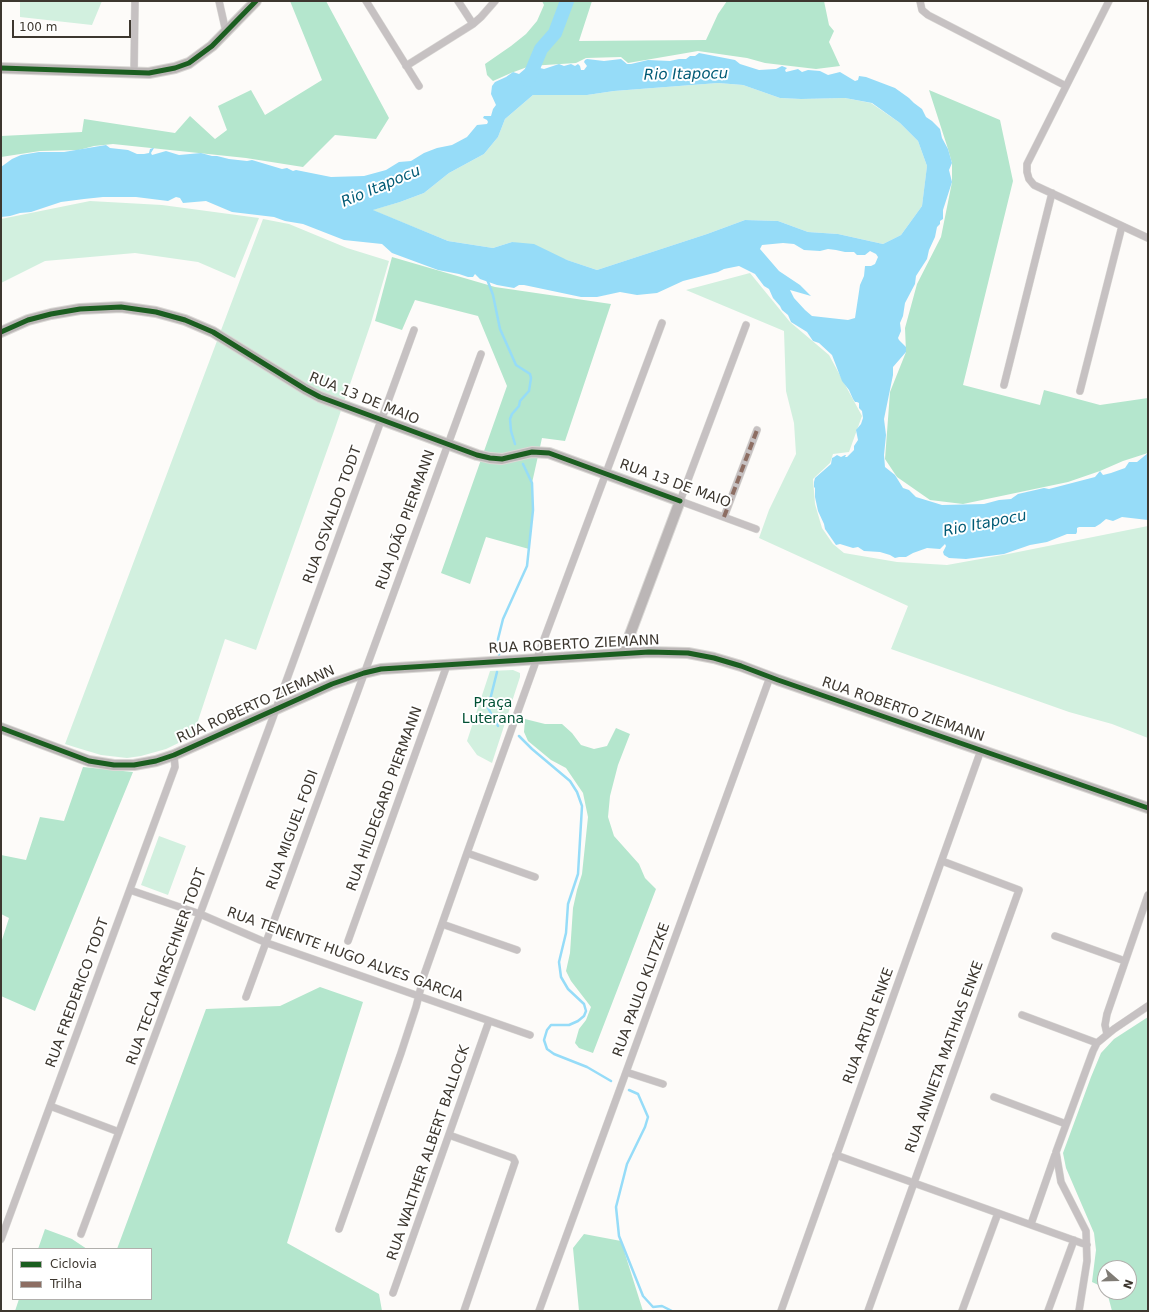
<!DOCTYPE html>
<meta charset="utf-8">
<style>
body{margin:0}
#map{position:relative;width:1149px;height:1312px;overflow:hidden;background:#fdfbf9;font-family:"DejaVu Sans",sans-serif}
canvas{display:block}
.frame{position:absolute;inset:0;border:2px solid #3d372f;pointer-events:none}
.legend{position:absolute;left:12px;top:1248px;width:140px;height:52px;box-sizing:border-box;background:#fff;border:1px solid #b1afac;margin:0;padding:5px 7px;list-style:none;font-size:12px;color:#3d372f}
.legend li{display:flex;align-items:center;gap:8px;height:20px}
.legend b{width:20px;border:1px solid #b1afac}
.north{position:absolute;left:1097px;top:1260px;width:40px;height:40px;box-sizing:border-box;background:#fff;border:1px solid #b1afac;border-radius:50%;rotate:110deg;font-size:11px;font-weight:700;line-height:16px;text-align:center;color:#3d372f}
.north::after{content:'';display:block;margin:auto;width:14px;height:18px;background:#807c76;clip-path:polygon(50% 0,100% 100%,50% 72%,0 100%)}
.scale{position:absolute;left:12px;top:20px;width:119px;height:18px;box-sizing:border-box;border:2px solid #3d372f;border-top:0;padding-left:5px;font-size:12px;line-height:14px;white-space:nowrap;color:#3d372f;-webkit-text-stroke:3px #fff;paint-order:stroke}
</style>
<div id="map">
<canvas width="1149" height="1312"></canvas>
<div class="frame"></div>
<ul class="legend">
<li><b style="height:5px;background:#1b5e20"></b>Ciclovia</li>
<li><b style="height:5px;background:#8d6e63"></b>Trilha</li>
</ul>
<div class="north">N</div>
<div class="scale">100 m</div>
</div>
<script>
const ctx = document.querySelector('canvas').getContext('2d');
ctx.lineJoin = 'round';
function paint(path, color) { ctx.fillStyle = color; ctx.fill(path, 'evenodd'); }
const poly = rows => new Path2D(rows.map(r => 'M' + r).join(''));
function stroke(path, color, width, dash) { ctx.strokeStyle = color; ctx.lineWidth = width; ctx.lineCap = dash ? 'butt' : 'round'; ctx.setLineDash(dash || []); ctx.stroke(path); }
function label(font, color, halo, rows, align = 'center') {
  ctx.font = font + ' "DejaVu Sans",sans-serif'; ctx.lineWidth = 4; ctx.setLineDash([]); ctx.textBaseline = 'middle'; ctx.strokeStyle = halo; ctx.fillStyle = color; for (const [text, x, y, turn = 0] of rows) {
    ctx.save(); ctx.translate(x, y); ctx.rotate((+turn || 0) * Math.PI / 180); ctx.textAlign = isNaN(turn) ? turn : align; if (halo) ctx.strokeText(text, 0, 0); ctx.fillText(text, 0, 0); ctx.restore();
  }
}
const green = poly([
 [20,1,102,1,92,25,20,17],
 [718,83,743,85,780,98,801,99,845,98,871,103,900,123,918,141,927,166,922,206,901,235,883,244,838,234,808,232,778,221,745,220,707,234,597,270,512,242,493,248,448,241,372,210,400,202,424,193,449,173,484,154,498,137,505,119,533,95,587,95,614,91],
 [90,201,162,205,259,218,235,278,198,262,135,253,45,261,1,283,1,219],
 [263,219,289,224,347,248,389,261,371,323,334,431,256,650,225,639,193,736,166,749,141,756,127,758,101,755,81,749,65,744],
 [750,273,790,322,829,355,862,416,849,452,833,454,830,463,813,479,815,504,822,528,833,544,844,553,897,562,947,565,1008,554,1148,526,1148,738,1112,724,1069,712,891,649,908,606,759,538,769,510,796,454,794,423,786,391,784,331,686,290],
 [513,670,520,673,520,677,492,763,477,755,467,741,490,671],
 [159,836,186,846,168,895,141,885]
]);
const forest = poly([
 [290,1,326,1,389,118,376,139,335,135,303,167,246,158,113,144,94,146,79,150,40,151,1,157,1,136,82,132,84,119,175,133,190,116,215,139,227,130,218,106,251,90,265,115,322,80],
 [542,1,592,1,579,41,706,40,718,14,727,1,824,1,829,25,834,31,829,42,840,66,816,69,765,63,747,58,698,51,628,63,621,57,586,58,576,63,530,66,511,73,493,81,487,75,485,64,511,46,526,34,537,21,544,5],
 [929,90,1000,120,1013,181,963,385,1040,405,1044,390,1100,405,1148,398,1148,453,1123,461,1100,471,1068,482,963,504,930,500,897,477,885,459,890,392,906,352,905,328,917,284,941,237,952,182,952,163,948,149],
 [392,257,495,287,611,304,565,441,542,438,532,483,533,510,529,549,486,537,470,584,441,573,507,386,478,316,415,300,402,330,375,321],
 [525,719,545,724,562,724,572,733,581,745,594,749,607,746,616,728,630,734,618,765,610,796,608,817,614,836,639,864,645,878,656,889,593,1053,579,1048,575,1043,579,1029,586,1020,591,1007,571,981,566,971,570,953,573,908,577,890,582,874,588,817,583,793,566,768,551,760,528,741,524,732],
 [83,767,133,772,35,1011,1,996,1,943,9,918,1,914,1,855,26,860,40,817,64,821],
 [320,987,363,1002,287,1243,379,1294,382,1311,15,1311,19,1299,151,1299,151,1249,117,1249,206,1009,280,1006],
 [1148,1017,1148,1311,1112,1311,1107,1292,1129,1292,1129,1268,1105,1268,1105,1288,1092,1282,1096,1250,1094,1233,1066,1168,1063,1153,1091,1077,1101,1053,1114,1039],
 [45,1229,72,1239,87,1249,38,1249],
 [584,1234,621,1241,643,1311,579,1311,573,1248]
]);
const water = poly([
 [699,53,735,60,740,64,759,70,776,69,782,66,787,68,785,70,786,72,798,69,802,72,808,70,820,71,828,75,840,72,855,81,858,80,859,76,866,77,895,88,909,98,914,103,922,109,926,117,932,121,940,129,942,138,948,149,952,163,949,170,952,182,943,210,943,219,940,221,940,224,937,227,935,237,929,250,927,259,916,276,915,284,905,303,903,316,900,323,901,331,898,338,899,340,906,347,906,352,893,367,893,375,884,419,886,435,884,455,885,467,895,475,903,488,909,490,916,497,942,505,984,504,999,500,1011,499,1018,494,1044,488,1049,489,1095,477,1100,471,1103,475,1111,473,1125,468,1129,462,1137,462,1148,453,1148,520,1122,517,1113,521,1106,519,1100,524,1095,527,1079,527,1077,528,1077,532,1076,534,1067,534,1047,542,1030,545,1004,554,966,559,949,558,944,555,943,552,946,546,945,544,940,549,927,548,913,553,906,557,899,557,895,558,890,555,880,552,864,551,858,547,853,548,840,544,836,545,825,529,824,524,818,511,815,497,815,488,814,487,814,482,815,478,831,464,832,458,834,457,837,455,841,457,845,455,846,455,845,457,847,457,854,450,854,446,858,440,856,430,861,424,863,418,862,411,859,408,859,403,857,402,855,402,853,399,849,390,842,381,832,355,819,343,813,341,807,332,791,322,788,315,782,310,780,306,773,298,769,289,764,286,755,274,739,266,724,269,718,272,683,281,657,293,637,295,620,292,597,297,581,297,524,285,519,285,514,288,497,285,480,279,475,274,473,277,468,277,459,274,438,270,392,253,382,244,344,240,303,224,285,221,274,217,232,212,206,201,183,203,180,198,176,197,168,201,136,197,103,197,84,199,61,202,31,212,20,213,10,216,1,217,1,167,12,159,21,155,39,152,64,152,106,145,110,148,128,150,137,154,144,154,149,153,150,149,153,148,154,148,151,153,152,155,166,151,179,155,201,153,212,156,217,156,229,159,247,161,252,160,282,169,287,168,293,171,296,170,331,177,364,176,386,170,399,162,411,161,424,153,437,148,452,145,467,137,477,125,487,124,488,122,487,120,483,118,484,116,491,116,493,109,496,105,491,94,492,86,495,82,506,77,513,72,519,74,526,68,536,67,544,69,559,64,564,66,571,64,575,66,578,64,580,66,581,70,584,70,587,66,584,62,585,60,587,59,604,61,621,59,627,64,631,64,648,60,670,61,679,59,686,59,690,56,695,56],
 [718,83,743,85,780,98,801,99,845,98,872,103,900,123,918,141,927,166,922,206,901,235,883,244,838,234,808,232,778,221,745,220,707,234,597,270,567,260,534,244,512,242,493,248,448,241,373,210,400,202,424,193,449,173,484,154,498,137,505,119,533,95,587,95,614,91],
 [783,243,794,244,804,250,820,251,828,249,836,250,845,252,854,252,857,255,865,255,870,251,876,254,878,257,875,264,871,266,865,266,864,276,860,285,855,318,848,320,812,316,805,310,794,298,790,290,811,296,800,285,779,271,760,249,762,245]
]);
const stream = poly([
 [487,279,493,295,500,329,516,365,527,372,530,374,531,378,529,391,520,401,519,406,512,414,510,419,511,431,515,444],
 [499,655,498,639,503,619,527,566,533,510,532,483,523,464],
 [497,672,488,708,498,726],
 [519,736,532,749,570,781,577,792,582,806,578,874,568,904,566,933,559,962,561,977,568,989,584,1004,586,1011,584,1016,578,1021,569,1025,551,1025,547,1030,544,1040,547,1049,554,1054,587,1067,611,1081],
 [629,1090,638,1094,648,1117,645,1127,627,1164,616,1207,619,1236,643,1296,653,1307,662,1306,672,1311]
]);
const river = poly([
 [528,80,541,49,555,33,567,1]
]);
const street = poly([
 [219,1,226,32],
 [366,1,419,86],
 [458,1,473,24],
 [920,1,922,10,928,15,1066,86],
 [1109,1,1027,164,1027,172,1029,179,1034,185,1148,238],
 [406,66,473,24,481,17,495,1],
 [134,73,135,1],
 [746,325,680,501,756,529],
 [1004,385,1052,193],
 [1080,391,1122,226],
 [724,517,757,430],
 [467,853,535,877],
 [130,890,200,914,267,943,530,1035],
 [442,924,517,950],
 [1055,936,1125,961],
 [348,941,447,665],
 [246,997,360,685,481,354],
 [1022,1015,1097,1043],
 [1107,1034,1105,1025,1107,1014,1148,895],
 [626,1072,663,1084],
 [994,1097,1066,1124],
 [50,1106,119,1132],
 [449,1135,513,1158,515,1162,464,1311],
 [836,1155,1087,1245],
 [1031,1224,1055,1155],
 [339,1229,401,1053,416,1007,424,975,467,853,540,650,662,323],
 [81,1234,272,720,414,330],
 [1,1239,175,767,174,755],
 [393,1293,489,1021],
 [539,1311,770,677],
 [781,1311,981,750],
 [868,1311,1019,890,942,861],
 [962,1311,998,1213],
 [1048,1311,1074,1240],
 [1079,1311,1087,1261,1086,1231,1061,1182,1056,1152,1093,1051,1097,1043,1114,1029,1148,1006]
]);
const secondary = poly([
 [1,68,149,73,175,68,189,63,212,46,256,1],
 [1,332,28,320,51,314,80,309,121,307,156,312,185,320,213,332,305,389,320,397,477,455,490,458,502,459,532,452,549,453,680,501,623,653],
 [1,728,89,761,114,765,134,765,156,761,174,755,332,684,364,673,381,669,649,652,688,653,714,658,741,666,778,680,1148,808]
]);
const quiet = poly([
 [724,517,757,430]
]);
const cycleway = poly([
 [1,68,149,73,175,68,189,63,212,46,256,1],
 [1,332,28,320,51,314,80,309,121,307,156,312,185,320,213,332,305,389,320,397,477,455,490,458,502,459,532,452,549,453,680,501],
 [1,728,89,761,114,765,134,765,156,761,174,755,332,684,364,673,381,669,649,652,688,653,714,658,741,666,778,680,1148,808]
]);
const streetNames = [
 ["RUA 13 DE MAIO",364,399,22],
 ["RUA 13 DE MAIO",675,484,20],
 ["RUA OSVALDO TODT",333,515,-70],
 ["RUA JOÃO PIERMANN",406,520,-70],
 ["RUA ROBERTO ZIEMANN",574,645,-3],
 ["RUA ROBERTO ZIEMANN",256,705,-24],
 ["RUA ROBERTO ZIEMANN",903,710,19],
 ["RUA HILDEGARD PIERMANN",385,799,-70],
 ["RUA MIGUEL FODI",293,830,-70],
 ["RUA TENENTE HUGO ALVES GARCIA",345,955,20],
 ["RUA TECLA KIRSCHNER TODT",167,967,-70],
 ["RUA PAULO KLITZKE",642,990,-70],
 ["RUA FREDERICO TODT",78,993,-70],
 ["RUA ARTUR ENKE",869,1026,-70],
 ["RUA ANNIETA MATHIAS ENKE",945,1057,-70],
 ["RUA WALTHER ALBERT BALLOCK",429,1153,-71]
];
const parkNames = [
 ["Praça",493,703],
 ["Luterana",493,719]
];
const waterNames = [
 ["Rio Itapocu",686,75,-1],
 ["Rio Itapocu",381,187,-23],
 ["Rio Itapocu",985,524,-11]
];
paint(green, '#d2f0df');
paint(forest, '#b4e6cd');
paint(water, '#96dcf8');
stroke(stream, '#96dcf8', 2.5);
stroke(river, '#96dcf8', 14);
stroke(street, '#dad8d5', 8);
stroke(secondary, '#dad8d5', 12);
stroke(street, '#c6c1c2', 7);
stroke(secondary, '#bbb6b6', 10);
stroke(quiet, '#8d6e63', 4, [8, 4]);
stroke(cycleway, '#1b5e20', 5);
label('14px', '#3d372f', '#fff', streetNames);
label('14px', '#025135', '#fff', parkNames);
label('italic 15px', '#005a75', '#fff', waterNames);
</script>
